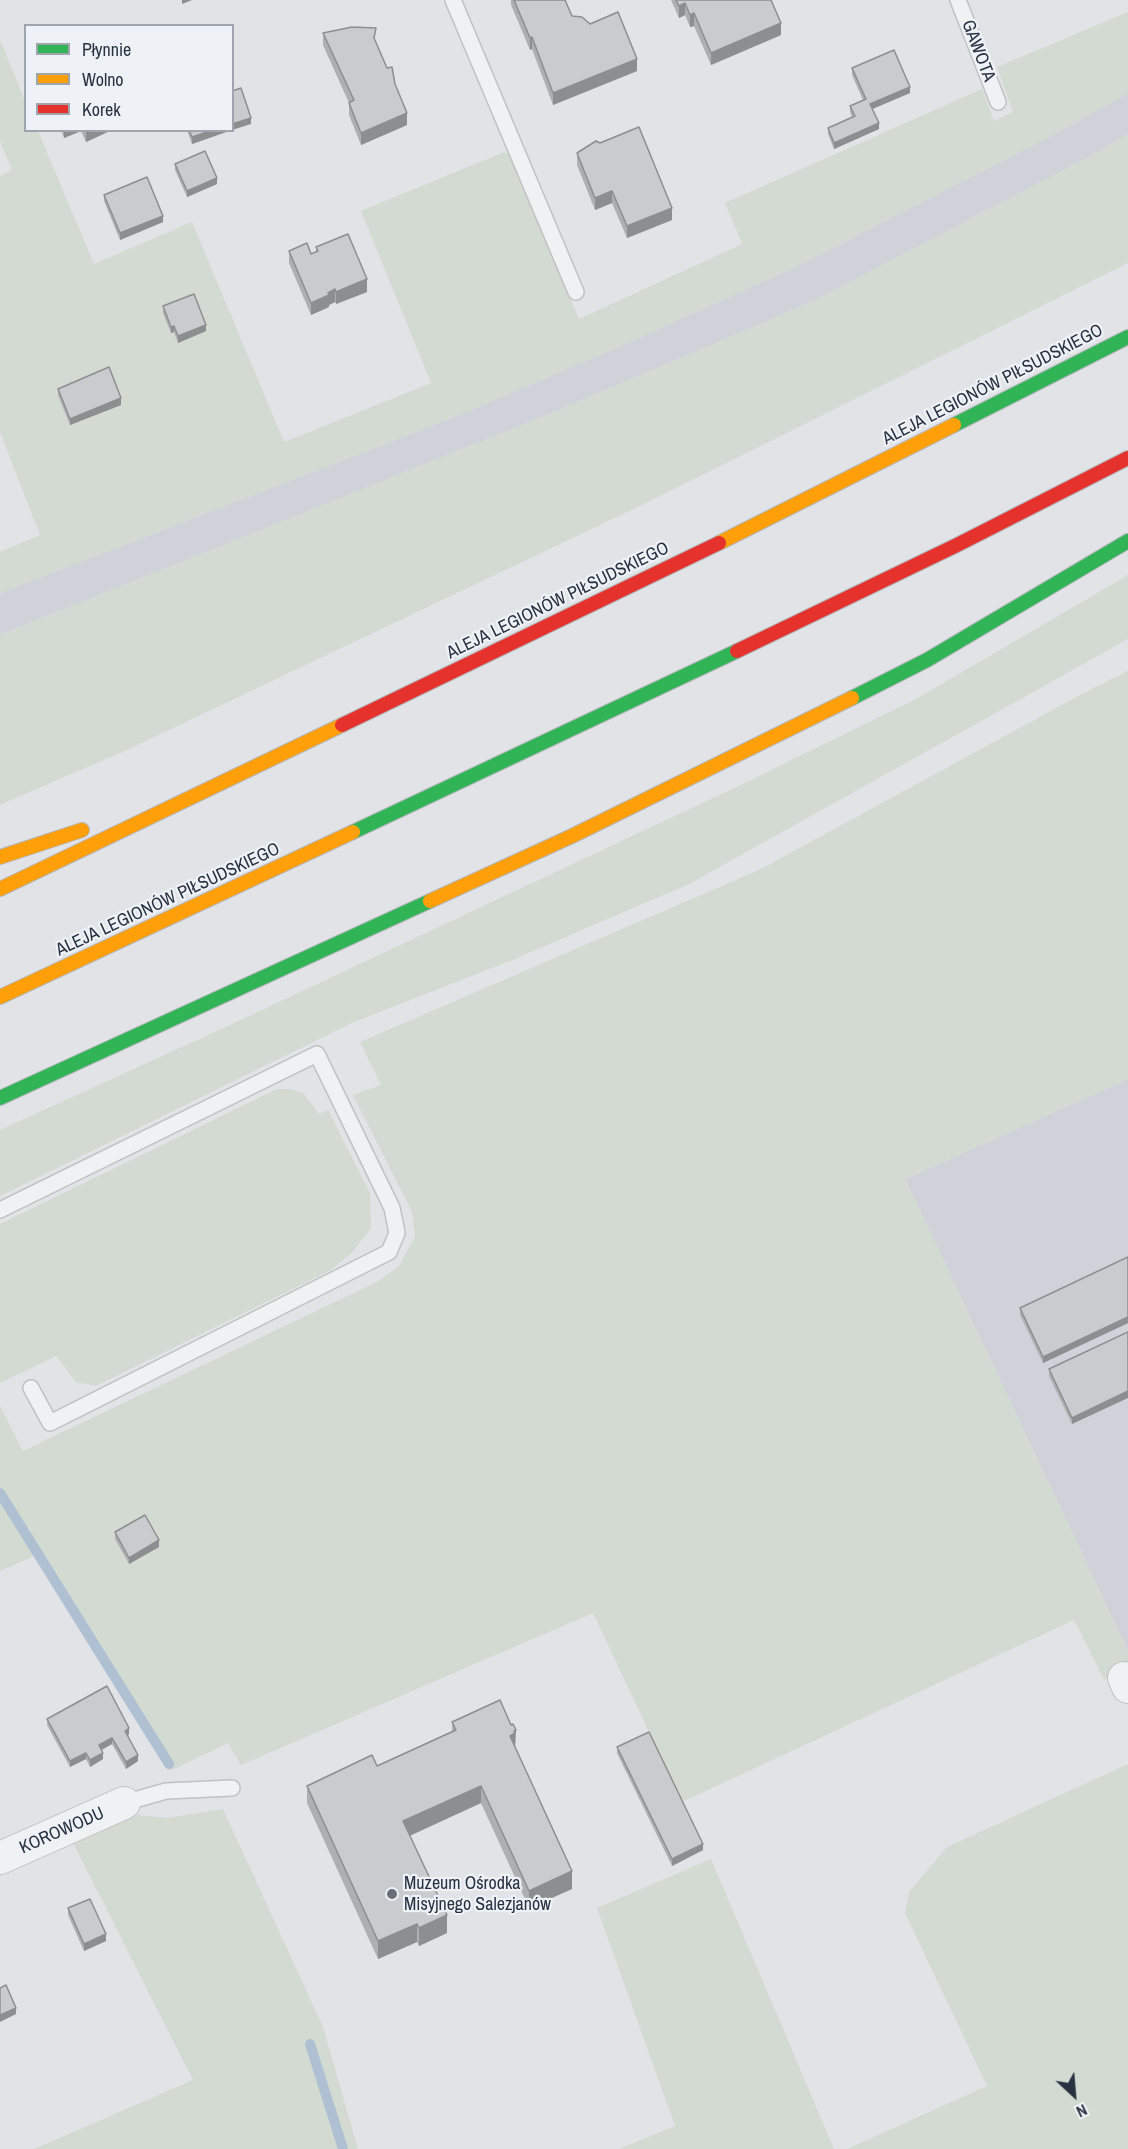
<!DOCTYPE html>
<meta charset="utf-8">
<style>
body{margin:0}
#map{position:relative;width:1128px;height:2149px;overflow:hidden;background:#e1e3e6;font-family:"Archivo Narrow",sans-serif}
canvas{display:block}
.legend{position:absolute;left:24px;top:24px;width:210px;height:108px;box-sizing:border-box;background:#eef2f6;border:2px solid #9ea5ad;margin:0;padding:8px 10px;list-style:none;font-size:18px;color:#273140}
.legend li{display:flex;align-items:center;gap:12px;height:30px}
.legend b{width:30px;border:2px solid #9ea5ad}
.north{position:absolute;left:1044px;top:2065px;width:60px;height:60px;-webkit-text-stroke:4px #eef2f6;paint-order:stroke;rotate:154deg;font-size:16px;font-weight:700;line-height:24px;text-align:center;color:#273140}
.north::after{content:'';display:block;margin:auto;width:21px;height:27px;background:#273140;clip-path:polygon(50% 0,100% 100%,50% 72%,0 100%)}
</style>
<div id="map">
<canvas width="1128" height="2149"></canvas>
<ul class="legend">
<li><b style="height:8px;background:#30b455"></b>Płynnie</li>
<li><b style="height:8px;background:#ff9f0a"></b>Wolno</li>
<li><b style="height:8px;background:#e5322d"></b>Korek</li>
</ul>
<div class="north">N</div>
</div>
<script>
const ctx = document.querySelector('canvas').getContext('2d');
ctx.lineJoin = 'round';
function paint(path, color) { ctx.fillStyle = color; ctx.fill(path, 'evenodd'); }
const poly = rows => new Path2D(rows.map(r => 'M' + r).join(''));
function stroke(path, color, width, dash) { ctx.strokeStyle = color; ctx.lineWidth = width; ctx.lineCap = dash ? 'butt' : 'round'; ctx.setLineDash(dash || []); ctx.stroke(path); }
function label(font, color, halo, rows, align = 'center') {
  ctx.font = font + ' "Archivo Narrow",sans-serif'; ctx.lineWidth = 4.5; ctx.setLineDash([]); ctx.textBaseline = 'middle'; ctx.strokeStyle = halo; ctx.fillStyle = color; for (const [text, x, y, turn = 0] of rows) {
    ctx.save(); ctx.translate(x, y); ctx.rotate((+turn || 0) * Math.PI / 180); ctx.textAlign = isNaN(turn) ? turn : align; if (halo) ctx.strokeText(text, 0, 0); ctx.fillText(text, 0, 0); ctx.restore();
  }
}
const built = poly([
 [1128,93,1128,134,1089,157,812,302,540,418,0,635,0,593,462,414,625,344,791,269,1047,138],
 [1128,1079,1128,1651,905,1179]
]);
const green = poly([
 [1128,12,1128,93,1047,138,791,269,625,344,462,414,0,593,0,552,40,535,0,432,0,176,12,170,0,141,0,40,25,101,26,130,38,131,94,264,192,222,284,442,431,383,361,211,504,152,511,156,579,319,742,244,725,203,982,89,994,121,1013,112,997,67],
 [1128,134,1128,263,642,505,129,749,0,805,0,635,540,418,812,302,1089,157],
 [1128,575,1128,639,689,884,515,959,354,1022,0,1196,0,1130,230,1025,745,783,916,699],
 [1128,671,1128,1079,905,1179,1128,1651,1128,1668,1104,1680,1074,1620,682,1802,593,1613,241,1765,228,1743,170,1771,37,1555,0,1571,0,1405,23,1451,379,1281,399,1266,415,1237,412,1212,353,1095,381,1085,360,1042,761,869,1080,695],
 [277,1089,290,1089,303,1093,319,1114,328,1110,370,1193,371,1228,352,1253,329,1271,96,1386,76,1382,56,1356,0,1383,0,1224],
 [1128,1764,1128,2149,847,2149,987,2086,905,1913,909,1892,947,1847],
 [223,1809,323,2027,358,2149,34,2149,193,2080,71,1839,138,1815,166,1818],
 [711,1859,834,2149,619,2149,675,2126,597,1908]
]);
const stream = poly([
 [0,1493,169,1764],
 [310,2044,343,2149]
]);
const lane = poly([
 [453,0,576,292],
 [958,0,998,102],
 [0,1210,317,1054,392,1208,397,1233,389,1252,50,1423,31,1388],
 [124,1803,166,1791,232,1788]
]);
const street = poly([
 [1124,1678,1128,1687],
 [0,1858,124,1803]
]);
const fast = poly([
 [954,425,1128,337],
 [852,698,927,660,1128,541],
 [353,832,737,651],
 [0,1098,430,901]
]);
const slow = poly([
 [719,543,954,425],
 [0,857,82,830],
 [0,889,342,725],
 [430,901,572,836,852,698],
 [0,997,353,832]
]);
const jam = poly([
 [737,651,957,545,1128,458],
 [342,725,719,543]
]);
const wall = poly([
 [511,0,565,0,572,16,637,71,553,105,532,49,530,50,511,5],
 [671,0,771,0,781,35,711,65,694,26,690,27,685,15,679,18],
 [323,33,376,42,407,125,361,145,349,115,349,103,323,45],
 [852,68,910,93,872,109,879,129,834,149,828,134,828,128,852,117,850,112,850,106,863,100,852,75],
 [61,130,112,130,86,142,81,131,64,138],
 [187,130,232,130,192,144],
 [577,153,672,220,627,238,612,203,595,210,577,165],
 [175,164,217,184,187,197,175,170],
 [104,195,163,222,120,240,104,201],
 [316,247,367,292,336,304,335,302,329,305,329,307,311,315,289,263,289,251,311,254,316,252],
 [163,306,206,331,178,343,174,332,171,333,163,313],
 [58,389,121,405,70,425,58,395],
 [1128,1257,1128,1323,1043,1363,1020,1315,1020,1308],
 [1128,1332,1072,1424,1049,1376,1049,1369],
 [115,1532,159,1547,129,1564,115,1539],
 [47,1719,129,1734,128,1736,138,1761,126,1769,112,1744,102,1750,103,1759,90,1767,86,1759,70,1767,47,1725],
 [452,1722,516,1748,572,1889,529,1908,481,1803,410,1835,447,1933,419,1946,417,1942,378,1959,307,1803,307,1786,377,1766,452,1731],
 [617,1747,703,1850,672,1866,617,1753],
 [68,1908,106,1941,84,1951,68,1915]
]);
const shadedWall = poly([
 [182,0,192,0,182,4],
 [685,3,685,15,679,18,679,6],
 [694,13,694,26,690,27,690,15],
 [781,23,781,35,711,65,711,53],
 [532,37,532,49,530,50,530,38],
 [637,59,637,71,553,105,553,93],
 [910,87,910,93,870,110,870,104],
 [407,113,407,125,361,145,361,133],
 [251,118,251,124,232,130,232,124],
 [879,123,879,129,834,149,834,143],
 [64,130,81,130,81,131,64,138],
 [86,130,112,130,86,142],
 [213,130,232,130,192,144,192,137],
 [217,178,217,184,187,197,187,191],
 [612,191,612,203,595,210,595,198],
 [672,208,672,220,627,238,627,226],
 [163,216,163,222,120,240,120,233],
 [367,279,367,292,336,304,336,292],
 [335,289,335,302,329,305,329,307,311,315,311,303],
 [206,325,206,331,178,343,178,336],
 [174,326,174,332,171,333,171,327],
 [121,398,121,405,70,425,70,419],
 [1128,1317,1128,1323,1043,1363,1043,1357],
 [1128,1391,1128,1398,1072,1424,1072,1418],
 [159,1540,159,1547,129,1564,129,1558],
 [129,1728,129,1734,125,1737,125,1731],
 [516,1730,515,1751,510,1736],
 [112,1738,112,1744,99,1751,99,1745],
 [86,1753,86,1759,70,1767,70,1761],
 [103,1753,103,1759,90,1767,90,1760],
 [138,1755,138,1761,126,1769,126,1762],
 [481,1786,481,1803,403,1839,403,1821],
 [703,1844,703,1850,672,1866,672,1859],
 [572,1871,572,1889,529,1908,529,1891],
 [447,1915,447,1933,419,1946,419,1928],
 [417,1924,417,1942,378,1959,378,1941],
 [106,1934,106,1941,84,1951,84,1944],
 [16,2008,16,2014,0,2022,0,2015]
]);
const building = poly([
 [514,0,565,0,572,16,582,17,590,24,618,12,637,59,553,93,532,37,530,38,514,0],
 [676,0,771,0,781,23,711,53,694,13,690,15,685,3,679,6,676,0],
 [352,27,376,28,374,38,387,68,392,67,395,84,407,113,361,133,349,103,354,100,323,33,352,27],
 [894,50,910,87,870,104,879,123,834,143,828,128,855,116,850,106,866,99,852,68,894,50],
 [241,88,251,118,232,124,232,91,241,88],
 [639,127,672,208,627,226,612,191,595,198,577,153,596,141,600,143,639,127],
 [189,130,213,130,192,137,189,130],
 [205,151,217,178,187,191,175,164,205,151],
 [147,177,163,216,120,233,104,195,147,177],
 [348,234,367,279,336,292,335,289,328,293,329,295,311,303,289,251,307,243,311,254,318,251,316,247,348,234],
 [194,294,206,325,178,336,174,326,171,327,163,306,194,294],
 [109,367,121,398,70,419,58,389,109,367],
 [1128,1257,1128,1317,1043,1357,1020,1308,1128,1257],
 [1128,1332,1128,1391,1072,1418,1049,1369,1128,1332],
 [145,1515,159,1540,129,1558,115,1532,145,1515],
 [107,1686,129,1728,125,1731,138,1755,126,1762,112,1738,99,1745,103,1753,90,1760,86,1753,70,1761,47,1719,107,1686],
 [500,1700,511,1725,513,1724,516,1730,514,1731,515,1733,510,1736,572,1871,529,1891,481,1786,403,1821,447,1915,419,1928,417,1924,378,1941,307,1786,372,1755,377,1766,456,1730,452,1722,500,1700],
 [649,1732,703,1844,672,1859,617,1747,649,1732],
 [90,1899,106,1934,84,1944,68,1908,90,1899],
 [6,1985,16,2008,0,2015,0,1988,6,1985]
]);
const markers = [
 [392,1894,6,"#686f7a"]
];
const streetNames = [
 ["GAWOTA",978,51,69],
 ["ALEJA LEGIONÓW PIŁSUDSKIEGO",993,385,-27],
 ["ALEJA LEGIONÓW PIŁSUDSKIEGO",558,601,-26],
 ["ALEJA LEGIONÓW PIŁSUDSKIEGO",168,900,-25],
 ["KOROWODU",62,1831,-24]
];
const poiNames = [
 ["Muzeum Ośrodka",404,1884],
 ["Misyjnego Salezjanów",404,1905]
];
paint(built, '#cfd3d9');
paint(green, '#d2dad1');
stroke(stream, '#afc0d2', 10);
stroke(lane, '#bfc1c4', 18);
stroke(street, '#bfc1c4', 34);
stroke(fast, '#b3b6bb', 16);
stroke(slow, '#b3b6bb', 16);
stroke(jam, '#b3b6bb', 16);
stroke(lane, '#f0f1f3', 15);
stroke(street, '#f0f1f3', 32);
stroke(fast, '#30b455', 14);
stroke(slow, '#ff9f0a', 14);
stroke(jam, '#e5322d', 14);
paint(wall, '#adafb1');
paint(shadedWall, '#8d8e90');
paint(building, '#c9cbce');
stroke(building, '#8d8e90', 1.5);
for (const [x, y, r, color] of markers) { const dot = new Path2D(); dot.arc(x, y, r, 0, 2 * Math.PI); ctx.fillStyle = color; ctx.fill(dot); stroke(dot, '#eef2f6', 2); }
label('18px', '#273140', '#eef2f6', streetNames);
label('18px', '#273140', '#eef2f6', poiNames, 'left');
</script>
